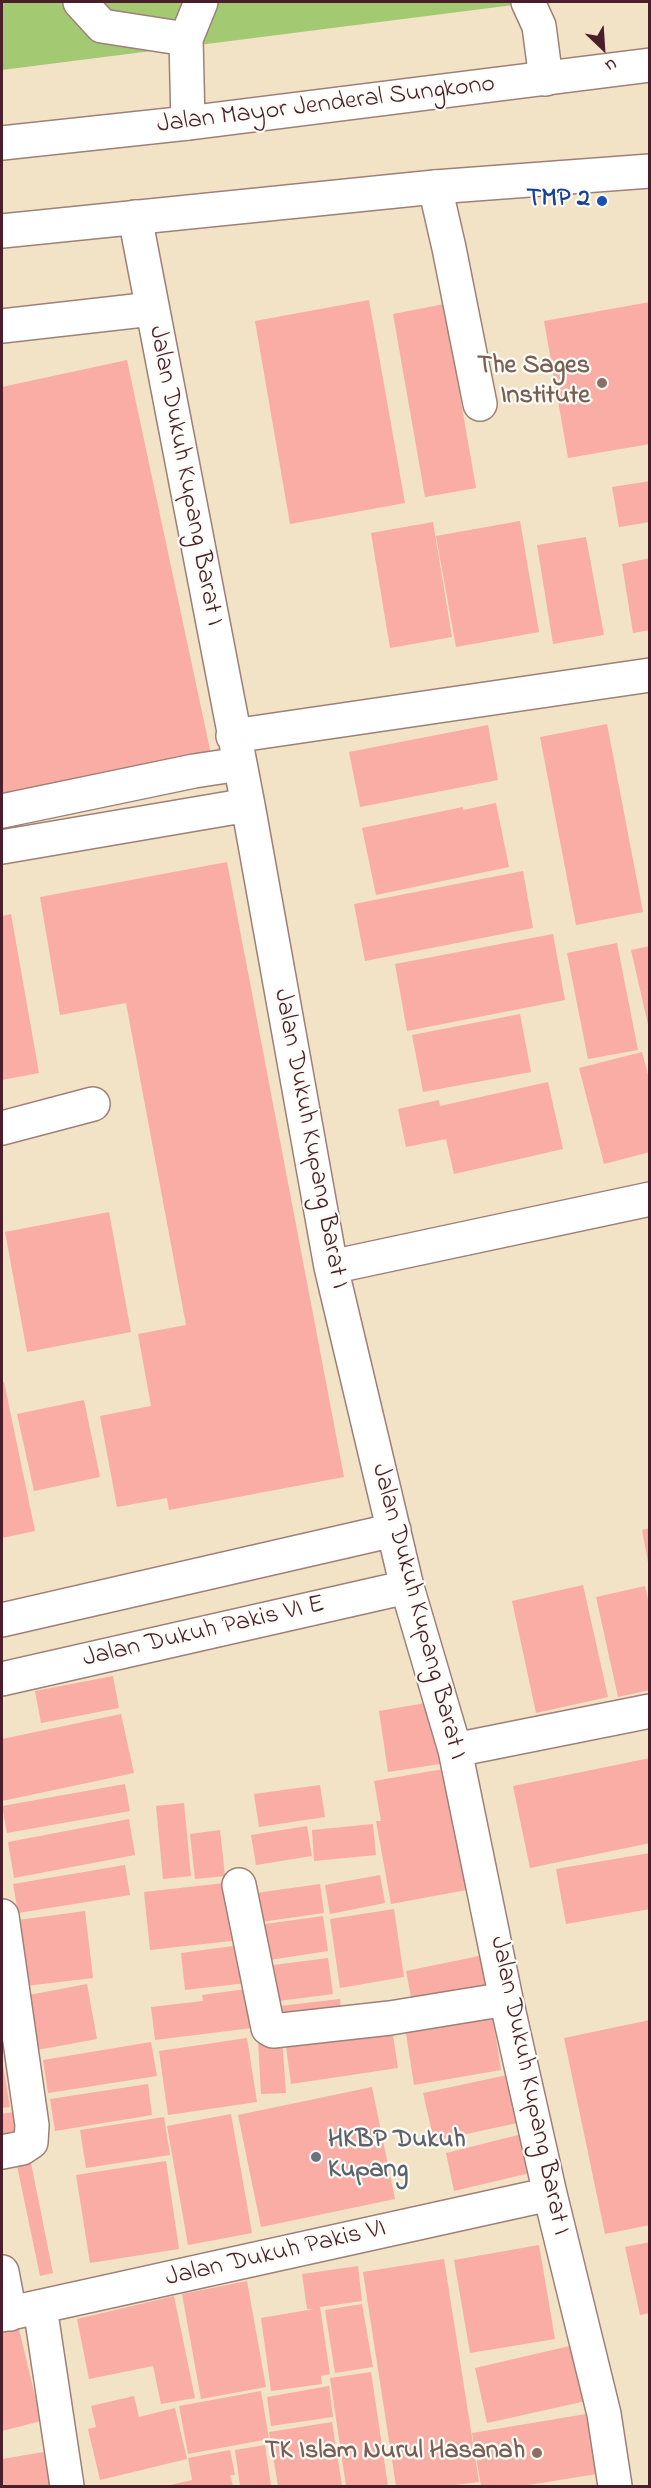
<!DOCTYPE html>
<style>
body{margin:0}
#map{position:relative;width:651px;height:2488px;overflow:hidden;background:#f2e2c6;font-family:"Indie Flower",sans-serif}
canvas{display:block}
.frame{position:absolute;inset:0;border:3px solid #4a1f2b;pointer-events:none}
.north{position:absolute;left:573px;top:18px;width:60px;height:60px;-webkit-text-stroke:4px #fdfcf7;paint-order:stroke;rotate:155deg;font-size:16px;font-weight:700;line-height:24px;text-align:center;color:#4a1f2b}
.north::after{content:'';display:block;margin:auto;width:21px;height:27px;background:#4a1f2b;clip-path:polygon(50% 0,100% 100%,50% 72%,0 100%)}
</style>
<div id="map">
<canvas width="651" height="2488"></canvas>
<div class="frame"></div>
<div class="north">U</div>
</div>
<script>
const ctx = document.querySelector('canvas').getContext('2d');
ctx.lineJoin = 'round';
function paint(path, color) { ctx.fillStyle = color; ctx.fill(path, 'evenodd'); }
const poly = rows => new Path2D(rows.map(r => 'M' + r).join(''));
function stroke(path, color, width, dash) { ctx.strokeStyle = color; ctx.lineWidth = width; ctx.lineCap = dash ? 'butt' : 'round'; ctx.setLineDash(dash || []); ctx.stroke(path); }
function label(font, color, halo, rows, align = 'center') {
  ctx.font = font + ' "Indie Flower",sans-serif'; ctx.lineWidth = 4.5; ctx.setLineDash([]); ctx.textBaseline = 'middle'; ctx.strokeStyle = halo; ctx.fillStyle = color; for (const [text, x, y, turn = 0] of rows) {
    ctx.save(); ctx.translate(x, y); ctx.rotate((+turn || 0) * Math.PI / 180); ctx.textAlign = isNaN(turn) ? turn : align; if (halo) ctx.strokeText(text, 0, 0); ctx.fillText(text, 0, 0); ctx.restore();
  }
}
const green = poly([
 [2,2,537,2,2,70]
]);
const building = poly([
 [369,300,405,503,290,524,255,321],
 [650,302,650,444,568,458,544,321],
 [444,304,476,488,425,497,393,314],
 [127,360,212,759,5,803,2,788,2,387],
 [650,481,650,522,619,527,612,487],
 [520,521,539,632,456,647,436,536],
 [433,522,452,637,390,648,371,533],
 [586,537,604,635,553,644,537,545],
 [650,558,650,630,633,633,622,564],
 [607,724,643,912,576,925,540,737],
 [488,725,498,780,360,807,349,752],
 [496,803,509,867,376,895,362,828,463,807,463,810],
 [227,862,344,1477,169,1510,167,1498,117,1507,100,1416,151,1406,138,1334,186,1325,126,1003,60,1015,40,897],
 [523,871,533,928,365,961,354,904],
 [11,914,39,1073,2,1080,2,916],
 [553,934,565,1000,407,1031,395,964],
 [617,943,638,1050,588,1059,567,953],
 [650,946,650,1029,649,1029,631,950],
 [520,1014,531,1072,423,1092,412,1035],
 [642,1052,650,1082,650,1152,604,1164,579,1068],
 [548,1082,563,1149,454,1174,446,1139,406,1147,398,1109,439,1100,440,1106],
 [109,1212,131,1332,27,1352,5,1232],
 [4,1382,35,1531,2,1538,2,1383],
 [84,1400,100,1477,34,1491,17,1414],
 [650,1528,650,1562,648,1562,642,1530],
 [583,1585,608,1697,536,1713,512,1601],
 [645,1586,650,1608,650,1690,618,1697,596,1597],
 [113,1676,119,1708,41,1723,35,1691],
 [431,1702,440,1764,388,1772,379,1711],
 [121,1714,134,1773,2,1801,2,1739],
 [650,1758,650,1843,530,1868,513,1786],
 [455,1767,477,1888,391,1904,376,1821,381,1821,374,1781],
 [125,1784,130,1811,7,1833,2,1806],
 [320,1785,325,1817,259,1827,254,1794],
 [184,1803,191,1876,163,1879,156,1806],
 [129,1819,135,1855,14,1878,8,1842],
 [373,1824,376,1855,314,1861,312,1830],
 [307,1826,312,1856,256,1865,251,1835],
 [220,1830,225,1876,195,1879,190,1834],
 [650,1853,650,1909,566,1924,556,1869],
 [125,1865,130,1895,18,1913,13,1884],
 [380,1875,385,1903,330,1914,325,1885],
 [233,1882,240,1940,150,1950,144,1892],
 [320,1884,324,1913,254,1923,249,1894],
 [394,1909,404,1977,340,1988,330,1919],
 [85,1911,93,1978,26,1986,18,1920],
 [323,1916,328,1951,263,1961,258,1925],
 [241,1945,246,1983,185,1990,181,1953],
 [484,1955,491,1992,413,2008,406,1971],
 [328,1958,333,1994,271,2002,266,1966],
 [87,1984,97,2039,37,2050,29,1995],
 [246,1989,252,2028,155,2040,151,2007,203,2001,202,1995],
 [340,1999,342,2019,273,2027,271,2007],
 [492,2012,501,2070,414,2085,405,2027],
 [650,2020,650,2225,605,2234,564,2038],
 [391,2023,398,2068,291,2084,285,2039],
 [247,2038,257,2102,168,2115,159,2051],
 [282,2038,286,2093,261,2094,258,2040],
 [151,2042,157,2076,48,2093,43,2060],
 [3,2066,10,2107,2,2108,2,2067],
 [512,2074,522,2122,434,2141,423,2093],
 [148,2084,152,2115,55,2131,50,2099],
 [372,2087,395,2199,261,2227,238,2115],
 [19,2111,24,2142,2,2146,2,2114],
 [231,2114,252,2233,188,2245,167,2126],
 [164,2117,170,2155,86,2168,80,2130],
 [522,2134,530,2173,454,2191,446,2153],
 [29,2153,53,2273,40,2276,15,2156],
 [166,2161,179,2249,90,2263,76,2175],
 [650,2242,650,2313,640,2315,625,2247],
 [539,2245,555,2339,470,2353,454,2260],
 [444,2259,479,2482,448,2486,396,2486,363,2272],
 [358,2266,362,2301,320,2307,330,2374,321,2376,322,2384,271,2391,261,2318,314,2309,307,2309,302,2274],
 [247,2281,266,2387,201,2399,182,2294],
 [174,2296,195,2398,161,2404,153,2366,89,2379,77,2319],
 [362,2304,373,2367,335,2373,325,2310],
 [19,2329,41,2421,2,2431,2,2333],
 [574,2345,586,2401,487,2423,475,2368],
 [371,2372,388,2486,346,2486,330,2378],
 [329,2386,333,2417,271,2426,267,2397],
 [261,2391,269,2439,188,2454,179,2406],
 [134,2396,139,2417,175,2408,187,2459,100,2480,88,2429,96,2427,91,2406],
 [592,2413,603,2473,522,2486,481,2486,472,2433],
 [332,2422,342,2486,278,2486,269,2432],
 [265,2445,271,2486,240,2486,235,2450],
 [55,2450,61,2486,2,2486,2,2459],
 [230,2450,235,2475,230,2475,233,2486,166,2486,192,2480,188,2458]
]);
const minor = poly([
 [80,2,102,26,186,39],
 [528,2,539,26,546,79],
 [188,123,186,39,201,2],
 [435,187,449,248,480,404],
 [135,217,248,805,331,1267,407,1587,455,1750,506,1999,550,2194,604,2414,615,2486],
 [2,326,152,309],
 [233,736,650,675],
 [2,811,194,771,240,764],
 [2,847,248,805],
 [2,1128,93,1104],
 [331,1267,650,1199],
 [2,1620,394,1530],
 [2,1679,407,1587],
 [455,1750,650,1711],
 [239,1885,268,2028,273,2031,390,2018,506,1999],
 [2,1916,32,2125,31,2142,22,2148,2,2152],
 [2,2272,10,2314],
 [40,2307,67,2486],
 [2,2315,550,2194]
]);
const major = poly([
 [2,143,188,123,650,65],
 [2,231,435,187,650,171]
]);
const markers = [
 [602,201,6,"#1a4fb4"],
 [602,383,6,"#8d6e63"],
 [316,2157,6,"#6b7280"],
 [537,2453,6,"#8d6e63"]
];
const streetNames = [
 ["Jalan Mayor Jenderal Sungkono",326,106,-7],
 ["Jalan Dukuh Kupang Barat I",184,476,79],
 ["Jalan Dukuh Kupang Barat I",309,1139,79],
 ["Jalan Dukuh Kupang Barat I",417,1612,75],
 ["Jalan Dukuh Pakis VI E",204,1633,-13],
 ["Jalan Dukuh Kupang Barat I",528,2086,78],
 ["Jalan Dukuh Pakis VI",276,2255,-13]
];
const transitNames = [
 ["TMP 2",590,201]
];
const educationNames = [
 ["The Sages",590,368],
 ["Institute",590,398],
 ["TK Islam Nurul Hasanah",525,2453]
];
const worshipNames = [
 ["HKBP Dukuh",328,2142],
 ["Kupang",328,2172]
];
paint(green, '#a4c973');
paint(building, '#faada4');
stroke(minor, '#9e8078', 36);
stroke(major, '#9e8078', 36);
stroke(minor, '#fff', 33);
stroke(major, '#fff', 33);
for (const [x, y, r, color] of markers) { const dot = new Path2D(); dot.arc(x, y, r, 0, 2 * Math.PI); ctx.fillStyle = color; ctx.fill(dot); stroke(dot, '#fdfcf7', 2); }
label('26px', '#4a1f2b', '#fdfcf7', streetNames);
label('bold 26px', '#164399', '#fdfcf7', transitNames, 'right');
label('bold 26px', '#785e54', '#fdfcf7', educationNames, 'right');
label('bold 26px', '#5b616d', '#fdfcf7', worshipNames, 'left');
</script>
